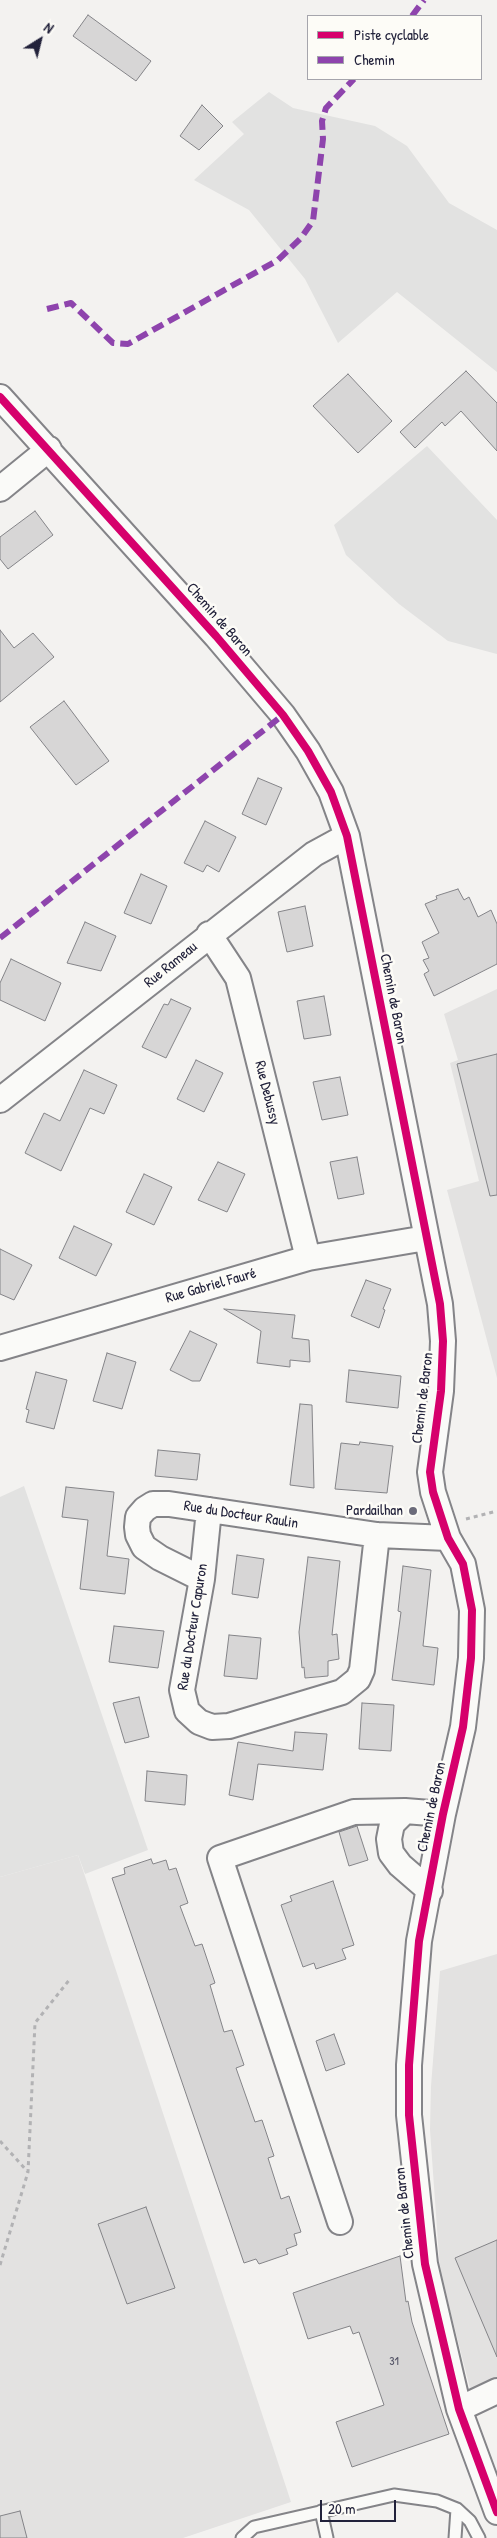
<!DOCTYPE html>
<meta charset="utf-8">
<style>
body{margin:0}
#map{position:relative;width:497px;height:2538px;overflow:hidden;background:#f3f2f0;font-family:"Patrick Hand",sans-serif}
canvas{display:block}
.legend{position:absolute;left:307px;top:15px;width:175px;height:65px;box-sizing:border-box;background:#fdfcf7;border:1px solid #a5a5ac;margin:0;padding:6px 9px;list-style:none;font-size:15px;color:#22223b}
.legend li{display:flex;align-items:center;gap:10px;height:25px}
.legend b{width:25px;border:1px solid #a5a5ac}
.north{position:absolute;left:15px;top:15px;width:50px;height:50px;-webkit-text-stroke:4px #fdfcf7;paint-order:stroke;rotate:36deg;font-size:14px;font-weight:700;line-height:20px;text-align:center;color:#22223b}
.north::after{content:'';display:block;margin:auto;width:18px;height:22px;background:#22223b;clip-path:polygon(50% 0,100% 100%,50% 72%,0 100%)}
.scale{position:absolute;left:320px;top:2500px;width:76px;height:22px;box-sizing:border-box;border:2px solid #22223b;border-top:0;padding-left:6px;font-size:15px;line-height:18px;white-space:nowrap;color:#22223b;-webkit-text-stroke:4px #fdfcf7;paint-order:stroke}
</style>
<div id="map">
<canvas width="497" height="2538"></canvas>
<ul class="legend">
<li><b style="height:6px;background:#d6006c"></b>Piste cyclable</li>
<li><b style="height:6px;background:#8e44ad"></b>Chemin</li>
</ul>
<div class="north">N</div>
<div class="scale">20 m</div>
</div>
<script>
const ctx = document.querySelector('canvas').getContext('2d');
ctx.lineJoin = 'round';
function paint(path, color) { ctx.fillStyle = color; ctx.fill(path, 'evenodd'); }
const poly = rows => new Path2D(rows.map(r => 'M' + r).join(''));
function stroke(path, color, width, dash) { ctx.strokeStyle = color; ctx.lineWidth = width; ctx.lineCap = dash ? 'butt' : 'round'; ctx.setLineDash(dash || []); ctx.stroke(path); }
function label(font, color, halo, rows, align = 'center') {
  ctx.font = font + ' "Patrick Hand",sans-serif'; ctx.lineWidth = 5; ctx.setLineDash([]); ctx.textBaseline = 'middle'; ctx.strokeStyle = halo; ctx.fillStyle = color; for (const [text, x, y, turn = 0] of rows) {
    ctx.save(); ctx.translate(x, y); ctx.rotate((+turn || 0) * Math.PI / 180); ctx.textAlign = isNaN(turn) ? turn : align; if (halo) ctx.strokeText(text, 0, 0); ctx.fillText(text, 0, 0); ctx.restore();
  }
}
const built = poly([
 [497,989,497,1378,447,1190,479,1181,450,1063,458,1060,444,1014],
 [78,1855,291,2502,183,2538,0,2538,0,1877],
 [497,1954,497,2378,471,2392,440,2271,430,2130,431,2086,440,1971]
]);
const green = poly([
 [269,92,293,108,375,126,407,146,449,203,497,230,497,372,397,292,338,343,305,279,249,210,194,180,244,134,232,122],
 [427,446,497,520,497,654,448,641,399,604,346,555,334,525],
 [24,1486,148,1850,85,1874,78,1855,0,1877,0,1497]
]);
const building = poly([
 [88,15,151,61,136,81,73,36,88,15],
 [202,105,223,126,199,150,180,136,202,105],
 [466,371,497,403,497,451,461,411,445,426,442,422,415,448,400,432,466,371],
 [348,374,392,421,358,453,313,406,348,374],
 [35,511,53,535,8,569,0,559,0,537,35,511],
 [0,630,14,648,33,633,54,657,0,702,0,630],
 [64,701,109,761,76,785,30,727,64,701],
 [258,778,282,788,266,825,242,814,258,778],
 [205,821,236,837,219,872,207,865,203,872,184,863,205,821],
 [141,874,167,886,151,924,124,913,141,874],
 [458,889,464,900,469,897,478,917,491,910,497,924,497,964,434,996,424,974,429,971,423,960,429,958,422,942,439,933,425,904,437,899,436,896,458,889],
 [305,906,313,946,287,952,278,912,305,906],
 [85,922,116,936,101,971,67,963,85,922],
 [11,959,61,983,45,1021,0,1000,0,983,11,959],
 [324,996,331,1035,304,1039,297,1001,324,996],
 [171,999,191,1008,166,1058,142,1047,164,1004,168,1005,171,999],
 [497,1054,497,1195,490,1196,457,1064,497,1054],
 [196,1060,223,1073,204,1112,177,1099,196,1060],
 [84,1070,117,1085,104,1114,90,1108,61,1171,25,1153,44,1113,60,1121,84,1070],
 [340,1077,348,1115,322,1120,313,1082,340,1077],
 [357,1157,364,1194,338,1199,330,1162,357,1157],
 [218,1162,245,1174,227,1212,198,1200,218,1162],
 [144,1174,172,1187,154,1225,126,1212,144,1174],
 [74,1226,112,1244,96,1276,59,1258,74,1226],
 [0,1249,32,1265,14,1300,0,1294,0,1249],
 [366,1280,391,1289,383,1309,385,1310,379,1328,351,1316,366,1280],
 [224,1309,295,1315,292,1338,309,1340,310,1362,290,1360,290,1367,257,1363,261,1331,224,1309],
 [190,1331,217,1344,200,1381,192,1381,170,1370,190,1331],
 [107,1353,136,1362,122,1409,93,1401,107,1353],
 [349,1370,401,1376,398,1408,346,1402,349,1370],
 [36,1372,67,1380,54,1429,26,1422,29,1410,26,1409,36,1372],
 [300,1404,312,1405,314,1488,290,1485,300,1404],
 [360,1442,393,1446,387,1493,335,1489,341,1443,359,1445,360,1442],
 [158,1450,200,1454,197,1480,155,1476,158,1450],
 [66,1487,114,1492,107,1556,129,1559,125,1594,80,1589,88,1520,62,1517,66,1487],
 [237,1555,264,1559,258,1598,232,1594,237,1555],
 [308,1557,340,1561,332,1635,337,1634,339,1659,328,1661,328,1676,305,1678,304,1667,302,1668,299,1632,308,1557],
 [403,1566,431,1570,423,1646,438,1648,434,1685,392,1680,401,1612,398,1611,403,1566],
 [114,1626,164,1631,158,1668,109,1662,114,1626],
 [229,1635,261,1638,257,1679,224,1676,229,1635],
 [139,1697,149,1737,125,1743,113,1703,139,1697],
 [362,1703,394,1705,391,1751,359,1749,362,1703],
 [295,1732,327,1734,323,1770,258,1764,253,1800,229,1795,238,1742,293,1751,295,1732],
 [147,1771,187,1775,185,1805,145,1801,147,1771],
 [357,1826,368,1860,349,1866,339,1832,357,1826],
 [151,1859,153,1864,166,1860,169,1870,176,1868,188,1903,180,1906,195,1946,202,1944,215,1983,210,1985,224,2032,232,2030,244,2065,236,2068,255,2122,262,2120,274,2156,268,2158,281,2199,289,2196,301,2232,294,2234,297,2245,286,2249,288,2254,259,2264,256,2259,244,2263,112,1878,125,1874,124,1868,151,1859],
 [333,1881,354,1945,342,1949,346,1959,316,1969,314,1963,303,1967,281,1905,292,1901,290,1896,333,1881],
 [334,2034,345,2064,326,2071,316,2041,334,2034],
 [146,2207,175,2288,127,2304,98,2224,146,2207],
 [497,2240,497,2357,455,2258,497,2240],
 [400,2256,406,2302,408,2301,412,2322,449,2434,352,2467,336,2422,384,2405,359,2332,353,2334,350,2326,308,2339,293,2293,400,2256],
 [20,2511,27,2538,0,2538,0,2516,20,2511]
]);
const path = poly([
 [466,1519,497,1511],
 [0,2141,28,2172],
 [0,2265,28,2172,35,2023,70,1979]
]);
const lane = poly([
 [321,2511,327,2538],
 [242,2538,254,2527,394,2495,437,2501,457,2509,470,2521,479,2538],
 [455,2538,457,2509]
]);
const street = poly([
 [0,397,216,636,283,715,308,751,331,792,347,836,440,1304,443,1341,441,1391,430,1472,433,1492,448,1538,463,1564,472,1610,471,1658,463,1727,443,1814,419,1941,409,2065,409,2115,425,2264,459,2409,497,2512],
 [0,489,49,449],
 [209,934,238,978,308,1258],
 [0,1100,314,854,347,836],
 [0,1348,308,1258,426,1238],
 [209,1510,202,1579,182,1690,187,1711,199,1722,212,1727,229,1726,342,1692,358,1679,362,1670,377,1535],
 [202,1579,160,1558,144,1547,138,1535,137,1527,138,1517,145,1509,153,1504,169,1504,377,1535,448,1538],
 [405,1811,392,1824,389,1839,391,1853,400,1865,430,1891],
 [340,2222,220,1858,354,1812,405,1811,443,1814],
 [459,2409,497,2391]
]);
const quiet = poly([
 [412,16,424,0],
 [47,309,71,303,113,343,128,344,278,260,301,238,313,221,323,139,322,121,326,108,354,79],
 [0,938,283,715]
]);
const cycleway = poly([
 [0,397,216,636,283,715,308,751,331,792,347,836,440,1304,443,1341,441,1391,430,1472,433,1492,448,1538,463,1564,472,1610,471,1658,463,1727,443,1814,419,1941,409,2065,409,2115,425,2264,459,2409,497,2512]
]);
const markers = [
 [413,1511,5,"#6b6b7a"]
];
const numberNames = [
 ["31",394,2362]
];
const streetNames = [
 ["Chemin de Baron",219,620,49],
 ["Rue Rameau",171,965,-39],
 ["Chemin de Baron",393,999,79],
 ["Rue Debussy",267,1093,76],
 ["Rue Gabriel Fauré",211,1286,-16],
 ["Chemin de Baron",423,1398,-83],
 ["Rue du Docteur Raulin",241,1515,9],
 ["Rue du Docteur Capuron",193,1627,-81],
 ["Chemin de Baron",432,1807,-78],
 ["Chemin de Baron",405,2213,-96]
];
const poiNames = [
 ["Pardailhan",403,1511]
];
paint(built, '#e3e2e1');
paint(green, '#e2e2e1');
paint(building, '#d7d6d6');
stroke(building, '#848488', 1);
stroke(lane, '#848488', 15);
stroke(street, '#848488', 28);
stroke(path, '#b2b2b4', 3, [4, 4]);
stroke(lane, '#fafaf8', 11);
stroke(street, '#fafaf8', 24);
stroke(quiet, '#8e44ad', 6, [12, 6]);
stroke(cycleway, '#d6006c', 8);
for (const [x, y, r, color] of markers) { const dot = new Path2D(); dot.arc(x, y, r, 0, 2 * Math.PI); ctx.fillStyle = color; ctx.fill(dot); stroke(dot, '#fdfcf7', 2); }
label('12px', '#4f4f62', null, numberNames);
label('15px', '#22223b', '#fdfcf7', streetNames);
label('15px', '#22223b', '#fdfcf7', poiNames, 'right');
</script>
